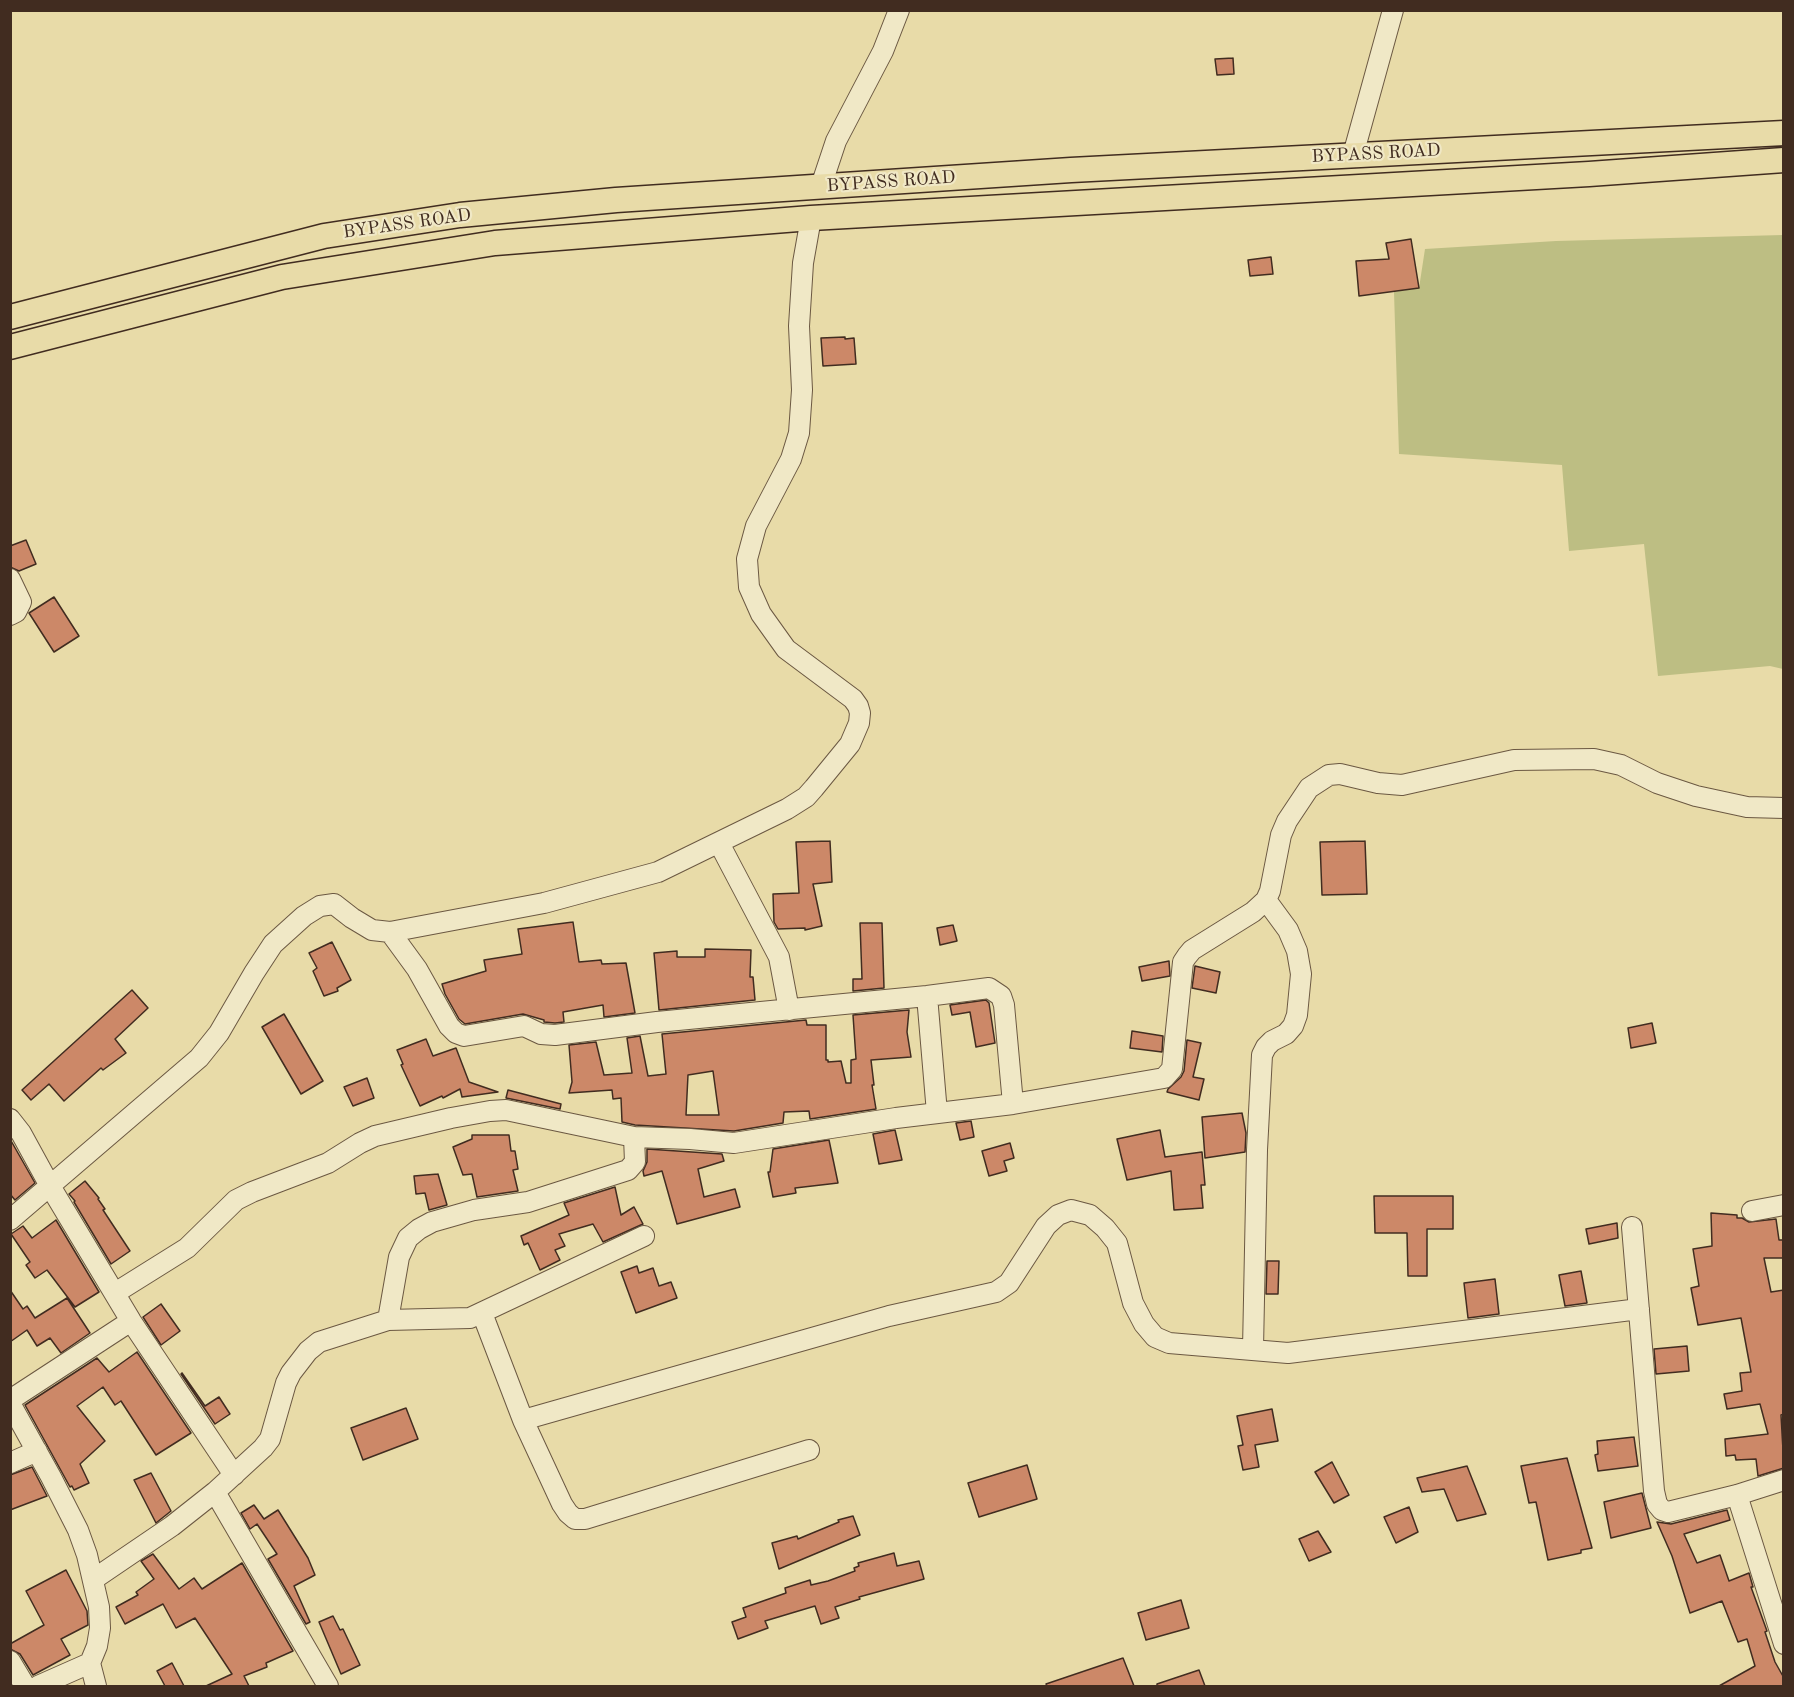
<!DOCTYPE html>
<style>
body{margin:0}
#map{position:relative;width:1794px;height:1697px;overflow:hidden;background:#e8dba8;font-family:"Old Standard TT",serif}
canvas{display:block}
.frame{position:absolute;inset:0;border:12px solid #412c20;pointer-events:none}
</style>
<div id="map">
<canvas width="1794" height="1697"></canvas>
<div class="frame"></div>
</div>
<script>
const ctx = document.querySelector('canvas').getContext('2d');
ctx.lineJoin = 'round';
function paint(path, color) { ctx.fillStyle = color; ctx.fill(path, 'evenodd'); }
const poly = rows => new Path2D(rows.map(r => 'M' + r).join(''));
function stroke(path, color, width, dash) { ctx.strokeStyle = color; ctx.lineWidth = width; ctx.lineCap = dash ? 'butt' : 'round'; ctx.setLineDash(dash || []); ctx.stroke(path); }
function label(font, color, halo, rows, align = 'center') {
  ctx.font = font + ' "Old Standard TT",serif'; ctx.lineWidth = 4.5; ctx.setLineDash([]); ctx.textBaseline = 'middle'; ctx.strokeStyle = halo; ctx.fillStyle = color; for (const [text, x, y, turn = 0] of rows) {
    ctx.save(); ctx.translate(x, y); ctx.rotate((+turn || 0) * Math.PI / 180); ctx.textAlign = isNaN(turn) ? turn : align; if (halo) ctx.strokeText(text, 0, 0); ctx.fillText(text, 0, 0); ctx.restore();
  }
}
const green = poly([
 [1783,235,1783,669,1770,666,1658,676,1644,544,1569,551,1562,465,1399,454,1394,292,1419,288,1425,249,1556,241]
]);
const building = poly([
 [1233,58,1234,74,1217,75,1215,59,1233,58],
 [1411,239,1419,288,1359,296,1356,261,1389,259,1386,243,1411,239],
 [1271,257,1273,274,1250,276,1248,260,1271,257],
 [845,337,845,339,854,338,856,364,823,366,821,338,845,337],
 [26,540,36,564,19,571,10,567,10,546,26,540],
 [54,597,79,636,54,652,29,613,54,597],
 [830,841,832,882,813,884,822,926,805,930,805,928,778,929,774,922,773,894,799,893,796,842,830,841],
 [1365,841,1367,894,1322,895,1320,842,1365,841],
 [573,922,579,962,601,960,602,964,626,963,635,1013,604,1017,603,1005,563,1012,564,1022,555,1023,544,1022,544,1020,523,1014,465,1024,459,1019,445,994,442,984,486,971,484,960,522,954,518,929,573,922],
 [860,923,882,923,884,988,853,991,853,979,862,979,860,923],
 [953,925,957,941,940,945,937,928,953,925],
 [332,942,351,980,337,988,338,991,324,996,313,971,317,968,309,953,332,942],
 [705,949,751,950,750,977,753,977,755,1000,659,1010,654,953,677,951,677,957,705,957,705,949],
 [1169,961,1170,976,1142,981,1139,967,1169,961],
 [1195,966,1220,972,1216,993,1192,988,1195,966],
 [132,990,148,1008,115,1039,126,1053,103,1070,101,1068,64,1101,49,1084,31,1100,22,1090,132,990],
 [986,1000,989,1003,995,1043,976,1047,970,1012,952,1015,950,1005,986,1000],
 [909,1010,907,1032,911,1057,871,1060,874,1085,872,1085,876,1109,810,1119,809,1111,784,1112,783,1123,734,1131,635,1125,622,1122,621,1098,613,1099,612,1090,569,1093,572,1082,569,1045,596,1042,604,1075,632,1073,627,1038,640,1036,648,1076,666,1074,662,1034,806,1020,807,1025,826,1025,826,1060,828,1060,828,1062,841,1061,846,1083,851,1083,851,1060,856,1059,853,1015,909,1010],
 [713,1071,719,1115,686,1115,688,1075,713,1071],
 [284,1014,323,1081,301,1094,262,1027,284,1014],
 [1652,1023,1656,1043,1631,1048,1628,1028,1652,1023],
 [1132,1031,1163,1036,1162,1052,1130,1048,1132,1031],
 [426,1039,433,1056,456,1048,469,1082,498,1092,462,1097,460,1089,443,1098,442,1096,420,1106,401,1065,403,1064,397,1050,426,1039],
 [1187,1040,1201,1043,1193,1077,1204,1079,1199,1100,1167,1092,1168,1089,1181,1077,1184,1071,1187,1040],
 [367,1078,374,1098,353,1106,344,1087,367,1078],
 [508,1090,561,1104,560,1109,506,1098,508,1090],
 [1242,1113,1246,1133,1245,1152,1205,1158,1202,1117,1242,1113],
 [971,1121,974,1137,960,1140,956,1123,971,1121],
 [895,1130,902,1160,879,1164,873,1134,895,1130],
 [1160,1130,1165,1157,1202,1152,1205,1185,1201,1185,1203,1208,1174,1210,1171,1171,1127,1180,1117,1139,1160,1130],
 [472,1135,509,1135,511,1151,515,1151,518,1169,513,1170,518,1191,477,1197,472,1174,463,1175,453,1147,472,1139,472,1135],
 [10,1139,35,1183,15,1200,10,1194,10,1139],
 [829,1140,838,1183,795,1188,796,1193,773,1197,768,1172,770,1172,773,1149,829,1140],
 [1010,1143,1014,1158,1004,1161,1007,1171,989,1176,982,1151,1010,1143],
 [647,1149,722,1154,724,1161,698,1169,704,1197,735,1189,740,1207,677,1224,662,1171,644,1176,643,1171,647,1162,647,1149],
 [438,1174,447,1205,429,1210,425,1193,416,1194,414,1176,438,1174],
 [85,1181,99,1198,98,1199,105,1209,103,1210,130,1251,111,1264,74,1202,75,1201,69,1194,85,1181],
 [615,1187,621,1215,634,1207,643,1224,603,1242,593,1224,559,1234,565,1246,555,1250,560,1260,540,1270,528,1243,524,1245,521,1236,569,1215,564,1203,615,1187],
 [1374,1196,1453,1196,1453,1229,1427,1229,1427,1276,1408,1276,1407,1233,1375,1233,1374,1196],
 [1711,1213,1737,1215,1737,1218,1742,1218,1749,1222,1776,1219,1779,1240,1784,1240,1784,1258,1764,1258,1771,1292,1784,1290,1784,1414,1781,1415,1784,1468,1758,1476,1756,1459,1736,1460,1735,1455,1726,1456,1725,1439,1768,1434,1760,1404,1727,1409,1724,1394,1742,1391,1740,1373,1751,1372,1741,1318,1698,1325,1691,1288,1699,1286,1693,1249,1712,1246,1711,1213],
 [56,1220,99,1292,75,1307,47,1270,35,1278,26,1265,30,1262,11,1234,23,1226,32,1238,56,1220],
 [1617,1223,1618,1238,1589,1244,1586,1229,1617,1223],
 [1267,1261,1279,1261,1278,1294,1266,1294,1267,1261],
 [637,1266,639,1273,653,1268,659,1286,671,1282,677,1298,636,1313,621,1272,637,1266],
 [1581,1271,1587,1303,1565,1306,1559,1275,1581,1271],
 [1495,1279,1499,1314,1468,1318,1464,1283,1495,1279],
 [10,1290,23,1309,27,1306,35,1318,67,1298,90,1333,61,1353,50,1338,37,1346,27,1330,10,1342,10,1290],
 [161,1304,180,1331,161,1345,143,1317,161,1304],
 [1687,1346,1689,1371,1656,1374,1654,1349,1687,1346],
 [137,1352,191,1433,156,1455,121,1401,115,1405,103,1387,77,1406,105,1441,80,1464,89,1483,74,1490,72,1486,70,1487,25,1405,97,1358,109,1372,137,1352],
 [182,1373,205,1406,219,1397,230,1414,215,1424,181,1374,182,1373],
 [406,1408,418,1439,363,1460,351,1428,406,1408],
 [1272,1409,1278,1441,1255,1445,1259,1467,1243,1470,1238,1446,1243,1445,1237,1416,1272,1409],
 [1634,1437,1638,1466,1598,1471,1595,1455,1598,1454,1597,1441,1634,1437],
 [1567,1458,1592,1548,1581,1550,1581,1553,1548,1560,1536,1502,1529,1503,1521,1466,1567,1458],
 [1332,1462,1349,1495,1334,1503,1315,1472,1332,1462],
 [1027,1465,1037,1499,979,1517,968,1483,1027,1465],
 [1467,1466,1486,1514,1457,1521,1444,1489,1422,1492,1417,1478,1467,1466],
 [32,1467,47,1496,10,1510,10,1475,32,1467],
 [151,1473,171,1511,156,1523,134,1480,151,1473],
 [1642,1493,1651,1528,1611,1538,1604,1502,1642,1493],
 [254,1505,264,1519,278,1510,308,1558,315,1575,294,1586,310,1622,306,1624,268,1559,277,1554,257,1524,250,1529,241,1513,254,1505],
 [1409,1507,1418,1532,1396,1543,1384,1517,1409,1507],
 [1727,1510,1730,1520,1684,1534,1697,1563,1720,1555,1729,1581,1749,1573,1753,1587,1751,1587,1767,1631,1765,1632,1775,1662,1784,1678,1784,1686,1719,1686,1755,1666,1747,1639,1738,1642,1722,1601,1690,1613,1672,1556,1657,1522,1671,1524,1727,1510],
 [853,1516,860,1535,779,1569,772,1543,797,1536,798,1539,839,1522,838,1520,853,1516],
 [1318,1531,1331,1552,1309,1561,1299,1539,1318,1531],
 [894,1553,897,1566,919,1561,924,1579,859,1597,860,1599,835,1607,839,1618,821,1624,815,1606,765,1621,768,1628,738,1639,732,1622,746,1617,743,1608,786,1593,785,1588,810,1580,811,1585,828,1581,855,1571,854,1568,859,1566,858,1563,894,1553],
 [153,1554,179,1589,194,1578,202,1589,242,1563,293,1651,266,1663,267,1667,244,1676,249,1686,206,1686,232,1674,195,1618,176,1628,163,1604,125,1624,116,1607,138,1595,136,1592,154,1579,141,1561,153,1554],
 [66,1570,87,1611,88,1625,61,1639,70,1655,33,1675,20,1654,10,1649,10,1644,44,1625,26,1591,66,1570],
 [1181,1600,1189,1628,1146,1640,1138,1613,1181,1600],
 [333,1616,340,1630,343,1629,360,1665,341,1674,319,1622,333,1616],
 [1123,1658,1134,1686,1047,1686,1046,1684,1123,1658],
 [172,1663,184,1686,165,1686,157,1671,172,1663],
 [1199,1670,1205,1686,1157,1686,1157,1684,1199,1670]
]);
const minor = poly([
 [1353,155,1393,10],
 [821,186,836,141,883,51,899,10],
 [10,579,21,602,16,612,10,615],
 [719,843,779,957,789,1010],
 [390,932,417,969,449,1026,456,1033,464,1036,524,1026,541,1034,555,1035,657,1022,927,996,989,988,1001,996,1004,1005,1013,1104],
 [927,996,937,1113],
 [10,1119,21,1133,50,1186,131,1321,234,1475],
 [1752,1211,1784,1205],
 [10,1220,199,1058,219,1033,254,973,273,944,304,916,320,906,334,904,352,918,372,930,390,932,544,903,658,872,787,809,806,797,814,788,850,744,859,723,860,713,858,706,853,699,786,649,761,614,749,587,747,559,756,526,791,459,799,433,802,390,799,326,803,263,811,218],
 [1632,1227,1654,1491,1657,1504,1662,1510,1668,1512,1737,1495,1784,1480],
 [115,1293,187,1248,236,1200,252,1192,328,1163,360,1143,375,1136,451,1118,490,1111,506,1110,634,1137,690,1139,734,1143,896,1118,1013,1104,1164,1078,1172,1069,1183,962,1187,956,1192,950,1253,912,1266,900,1270,891,1281,835,1287,821,1309,788,1329,775,1340,774,1378,783,1402,785,1514,760,1594,759,1621,765,1657,783,1696,796,1747,807,1784,808],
 [482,1313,523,1420,562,1504,568,1513,575,1519,585,1519,809,1450],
 [388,1320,399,1257,408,1238,419,1229,432,1222,474,1210,528,1202,628,1170,635,1162,634,1137],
 [1253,1349,1257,1150,1262,1055,1266,1047,1272,1041,1286,1034,1293,1026,1297,1015,1301,974,1297,951,1288,930,1266,900],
 [10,1400,131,1321],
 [10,1403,51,1477,78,1530,87,1555,99,1607,100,1628,97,1646,90,1663,96,1686],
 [523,1420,889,1316,996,1292,1009,1283,1046,1226,1058,1215,1071,1210,1090,1215,1105,1228,1117,1243,1133,1303,1144,1324,1155,1337,1169,1343,1288,1353,1639,1309],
 [10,1463,37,1451],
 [215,1492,328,1686],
 [1737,1495,1784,1644],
 [94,1579,172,1526,215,1492,263,1448,270,1439,286,1383,291,1373,308,1351,319,1342,388,1320,470,1318,644,1236],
 [10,1661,25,1686],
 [38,1686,90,1663]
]);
const major = poly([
 [10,317,324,236,460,215,616,200,1071,170,1784,133],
 [10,347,282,277,495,243,811,218,1589,174,1784,160]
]);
const streetNames = [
 ["BYPASS ROAD",1376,154,-3],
 ["BYPASS ROAD",891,182,-4],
 ["BYPASS ROAD",407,224,-8]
];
paint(green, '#bdbe83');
paint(building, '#cc8868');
stroke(building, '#412c20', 1.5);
stroke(minor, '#6b5842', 22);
stroke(major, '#412c20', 27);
stroke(minor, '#f0e8c6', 20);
stroke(major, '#e8dba8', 24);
label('18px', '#412c20', '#f0e8c6', streetNames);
</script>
